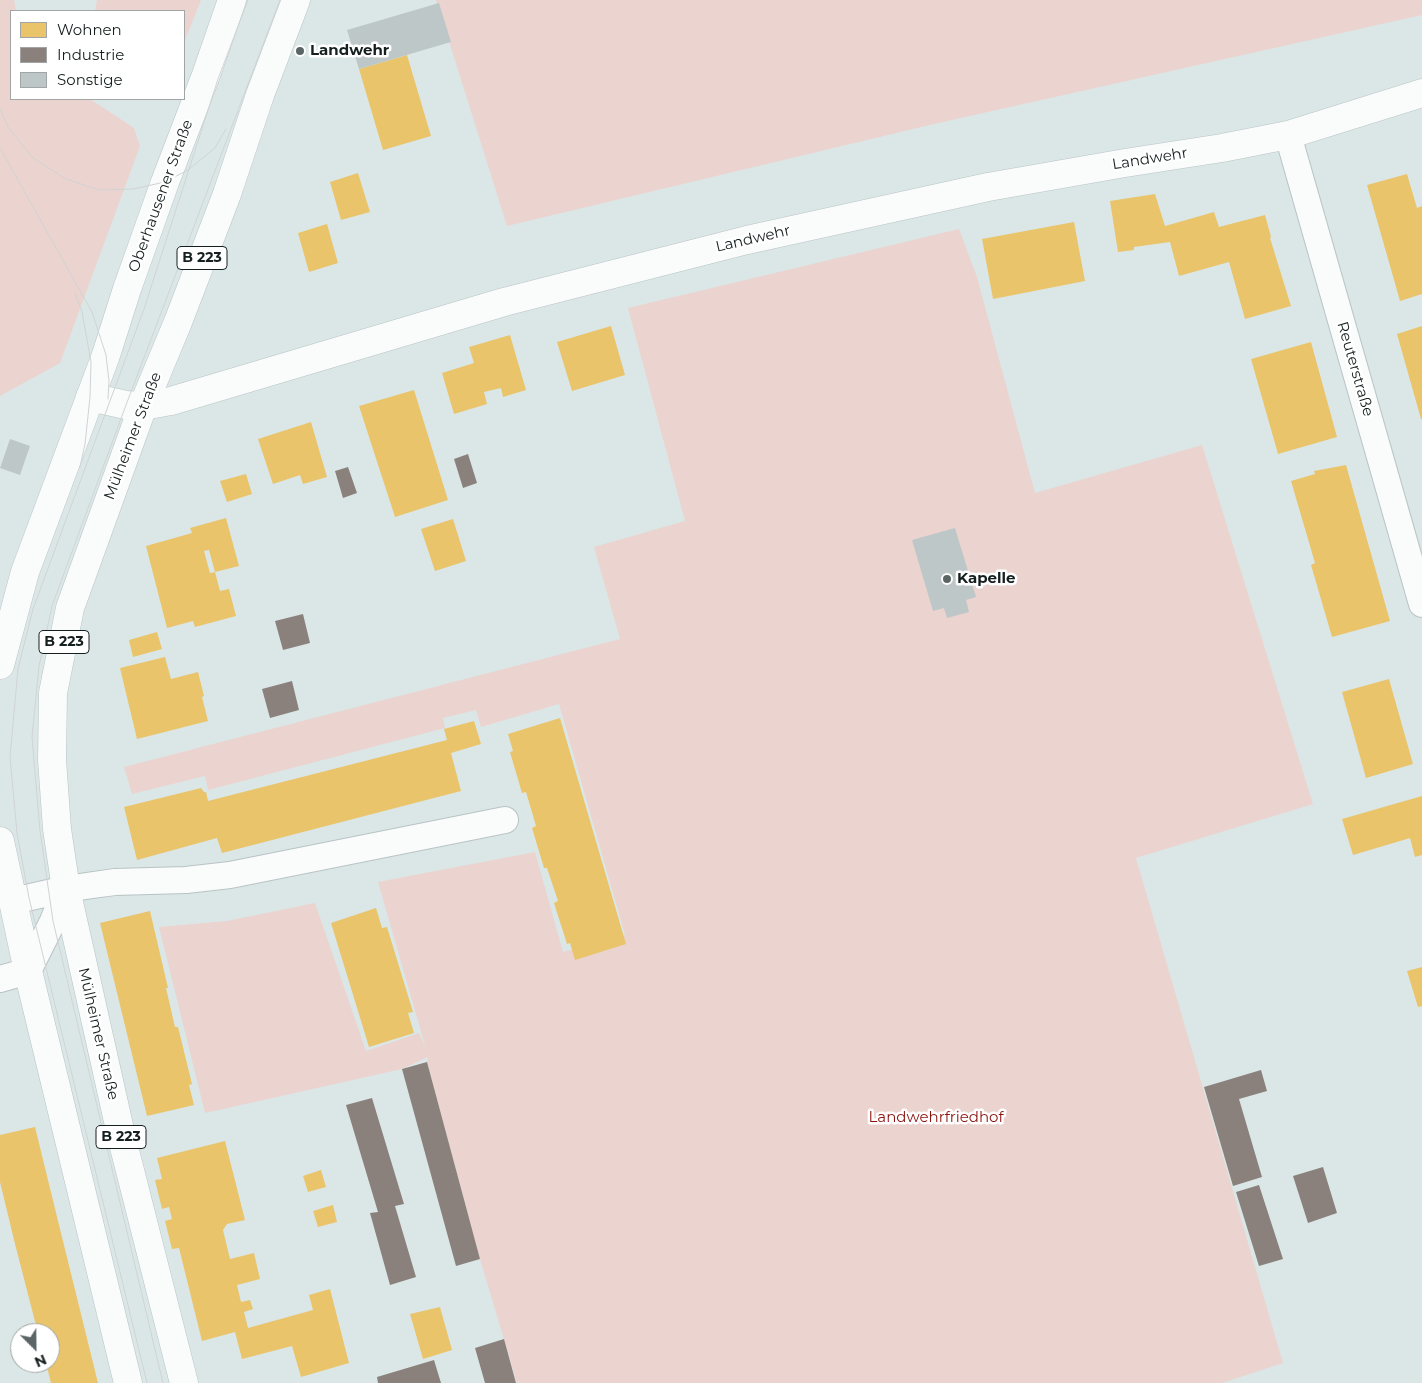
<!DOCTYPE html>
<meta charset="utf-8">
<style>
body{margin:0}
#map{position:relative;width:1422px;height:1383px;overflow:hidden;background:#dbe7e7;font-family:Montserrat,sans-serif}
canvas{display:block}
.legend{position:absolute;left:10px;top:10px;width:175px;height:90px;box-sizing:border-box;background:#fff;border:1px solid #a2a5a5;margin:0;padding:6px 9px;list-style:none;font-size:15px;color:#161f1f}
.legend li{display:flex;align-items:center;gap:10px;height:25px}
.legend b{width:25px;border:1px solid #a2a5a5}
.north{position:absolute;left:10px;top:1323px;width:50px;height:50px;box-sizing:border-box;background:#fff;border:1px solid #a2a5a5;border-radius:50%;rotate:157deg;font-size:14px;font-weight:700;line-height:20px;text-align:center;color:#161f1f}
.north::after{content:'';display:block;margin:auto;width:18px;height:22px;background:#5b6565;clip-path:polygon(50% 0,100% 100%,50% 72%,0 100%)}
</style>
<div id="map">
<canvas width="1422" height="1383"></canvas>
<ul class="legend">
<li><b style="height:14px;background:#e9c46a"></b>Wohnen</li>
<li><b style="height:14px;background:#8a817c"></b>Industrie</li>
<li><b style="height:14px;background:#bdc7c8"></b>Sonstige</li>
</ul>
<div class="north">N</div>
</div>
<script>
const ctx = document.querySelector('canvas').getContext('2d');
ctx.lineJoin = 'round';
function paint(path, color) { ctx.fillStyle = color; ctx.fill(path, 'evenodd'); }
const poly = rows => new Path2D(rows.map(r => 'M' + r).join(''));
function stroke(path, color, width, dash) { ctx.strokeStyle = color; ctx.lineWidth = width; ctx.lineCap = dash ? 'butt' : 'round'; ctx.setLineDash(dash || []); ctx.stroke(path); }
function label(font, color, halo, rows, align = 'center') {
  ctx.font = font + ' Montserrat,sans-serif'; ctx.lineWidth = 5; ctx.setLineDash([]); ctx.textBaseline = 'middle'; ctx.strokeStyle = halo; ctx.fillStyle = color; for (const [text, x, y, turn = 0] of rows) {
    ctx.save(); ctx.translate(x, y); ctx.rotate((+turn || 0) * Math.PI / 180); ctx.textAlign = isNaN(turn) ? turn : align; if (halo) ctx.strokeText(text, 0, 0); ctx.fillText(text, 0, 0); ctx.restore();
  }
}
const green = poly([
 [0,0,14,0,16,11,11,11,11,99,90,99,134,128,140,146,60,363,0,396],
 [97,0,201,0,184,43,184,11,95,11],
 [436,0,1422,0,1422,15,934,124,507,226],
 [959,229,977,277,1035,493,1202,445,1313,804,1136,858,1283,1363,1222,1383,517,1383,480,1259,427,1062,428,1057,402,1069,205,1113,159,927,227,921,315,903,366,1051,419,1033,426,1049,378,882,535,852,563,952,625,935,559,704,481,727,476,710,443,718,445,728,208,790,205,776,132,794,124,767,620,639,594,547,685,521,628,308]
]);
const homes = poly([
 [407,55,431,136,383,150,359,69],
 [358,173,370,212,341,220,330,182],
 [1407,174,1417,208,1422,206,1422,294,1400,301,1367,185],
 [1155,194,1165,226,1214,212,1219,227,1265,215,1271,237,1270,238,1291,306,1245,319,1229,262,1179,276,1170,242,1134,247,1134,250,1118,252,1110,201],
 [1074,222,1085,281,993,299,982,239],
 [327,224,338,263,309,272,298,233],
 [611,326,625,375,572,391,557,342],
 [1422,326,1422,419,1421,419,1397,334],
 [510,335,526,390,503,397,501,388,484,392,487,404,454,414,442,373,474,363,469,347],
 [1311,342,1337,437,1278,454,1251,359],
 [414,390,448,500,395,517,359,406],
 [311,422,327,477,303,484,300,475,273,484,258,439],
 [1346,465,1390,621,1332,637,1311,565,1315,563,1291,481,1315,474,1314,471],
 [246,474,252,494,227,502,220,481],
 [226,518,239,566,215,572,209,550,204,551,210,573,215,572,220,591,229,589,236,616,195,627,193,621,167,628,146,546,192,533,190,528],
 [453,519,466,561,435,571,421,529],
 [157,632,162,649,133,657,129,640],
 [165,657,171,679,198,672,204,696,202,697,208,721,137,739,120,668],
 [1389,679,1413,764,1366,778,1342,692],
 [560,718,626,944,575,960,570,943,567,944,554,903,558,901,547,868,544,868,532,828,536,826,526,792,522,793,510,752,513,751,508,734],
 [474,721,481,744,451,753,461,791,222,853,217,838,137,860,124,807,201,788,204,792,206,792,208,801,447,740,444,729],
 [1422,796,1422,855,1415,857,1410,838,1353,855,1342,819],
 [376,908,382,928,387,927,413,1012,408,1013,414,1033,369,1047,331,923],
 [150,911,168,988,166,988,175,1027,178,1027,192,1084,189,1085,194,1105,147,1116,100,923],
 [1422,967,1422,1006,1418,1007,1407,971],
 [35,1127,61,1233,98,1383,51,1383,46,1363,50,1363,50,1333,38,1333,15,1244,0,1182,0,1135],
 [225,1141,245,1220,227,1224,223,1230,229,1255,230,1259,254,1253,260,1279,237,1285,241,1302,250,1300,253,1309,244,1312,248,1328,313,1310,309,1295,330,1289,349,1363,301,1377,292,1346,242,1359,235,1332,202,1341,179,1248,172,1249,165,1221,172,1219,169,1207,162,1209,155,1180,162,1179,157,1158],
 [321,1170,326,1187,308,1192,303,1176],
 [333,1205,337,1222,318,1227,313,1211],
 [440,1307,452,1350,423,1359,410,1314]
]);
const industry = poly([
 [468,454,477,483,463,488,454,459],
 [348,467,357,493,343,498,335,471],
 [303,614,310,643,283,650,275,621],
 [292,681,299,710,270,718,262,689],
 [427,1062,480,1259,456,1266,402,1069],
 [1261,1070,1267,1091,1239,1099,1262,1177,1233,1186,1204,1087],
 [372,1098,404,1204,395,1206,416,1277,390,1285,370,1213,378,1212,346,1105],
 [1323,1167,1337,1213,1308,1223,1293,1176],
 [1259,1185,1283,1259,1259,1266,1236,1192],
 [504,1339,516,1383,485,1383,475,1348],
 [434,1360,441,1383,378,1383,377,1377]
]);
const building = poly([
 [439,3,451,42,359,69,347,30],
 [10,439,30,446,20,475,0,468],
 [955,528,976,597,966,600,969,612,947,618,944,608,933,611,912,540]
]);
const minor = poly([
 [1288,135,1422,604],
 [13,901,66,889,93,885,115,882,186,880,230,875,505,820],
 [0,979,28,971,53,921,66,889]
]);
const tertiary = poly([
 [90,397,126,405,143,406,171,401,504,302,747,240,988,187,1125,163,1222,148,1288,135,1422,93]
]);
const primary = poly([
 [0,665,25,572,106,355,127,289,165,182,206,75,232,0],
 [0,841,28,971,128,1383],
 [184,1383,122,1139,66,889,57,829,52,760,53,693,70,608,143,406,178,322,227,194,260,95,296,0]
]);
const tram = poly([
 [0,109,8,127,33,158,66,179,99,190,133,189,165,182,188,170,215,148,226,129],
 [0,148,92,312,106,355,109,381,108,399],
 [75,293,82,312,91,362,90,397,85,444,80,467],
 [147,1383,29,898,17,833,10,757,18,669,33,609,144,309,218,79,248,0],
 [163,1383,53,921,40,831,32,737,39,666,52,606,126,405,280,0]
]);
const markers = [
 [300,51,5,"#5b6565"],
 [947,579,5,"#5b6565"]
];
const shields = [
 [202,258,50],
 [64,642,50],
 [121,1137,50]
];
const shieldNames = [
 ["B 223",202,258],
 ["B 223",64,642],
 ["B 223",121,1137]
];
const poiNames = [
 ["Landwehr",310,51],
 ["Kapelle",957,579]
];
const streetNames = [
 ["Landwehr",1150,159,-9],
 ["Oberhausener Straße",161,196,-70],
 ["Landwehr",753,239,-13],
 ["Reuterstraße",1355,369,74],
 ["Mülheimer Straße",133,436,-69],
 ["Mülheimer Straße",98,1034,77]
];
const parkNames = [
 ["Landwehrfriedhof",936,1118]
];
paint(green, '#ebd3cf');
paint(homes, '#e9c46a');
paint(industry, '#8a817c');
paint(building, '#bdc7c8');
stroke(minor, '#b9c3c3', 28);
stroke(tertiary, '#b9c3c3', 29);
stroke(primary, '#b9c3c3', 29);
stroke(minor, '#fafbfb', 26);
stroke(tertiary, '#fafbfb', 28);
stroke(primary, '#fafbfb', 28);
stroke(tram, '#d0d3d4', 1);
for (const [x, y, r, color] of markers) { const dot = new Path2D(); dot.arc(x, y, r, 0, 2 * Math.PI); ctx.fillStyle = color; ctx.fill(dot); stroke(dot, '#fff', 2); }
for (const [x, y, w] of shields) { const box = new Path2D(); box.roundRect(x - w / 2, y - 11.5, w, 23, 4); ctx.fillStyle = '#fff'; ctx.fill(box); stroke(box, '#161f1f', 1); }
label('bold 14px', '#161f1f', null, shieldNames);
label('bold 15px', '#161f1f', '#fff', poiNames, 'left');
label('15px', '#161f1f', '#fff', streetNames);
label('15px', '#8b130e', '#fff', parkNames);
</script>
